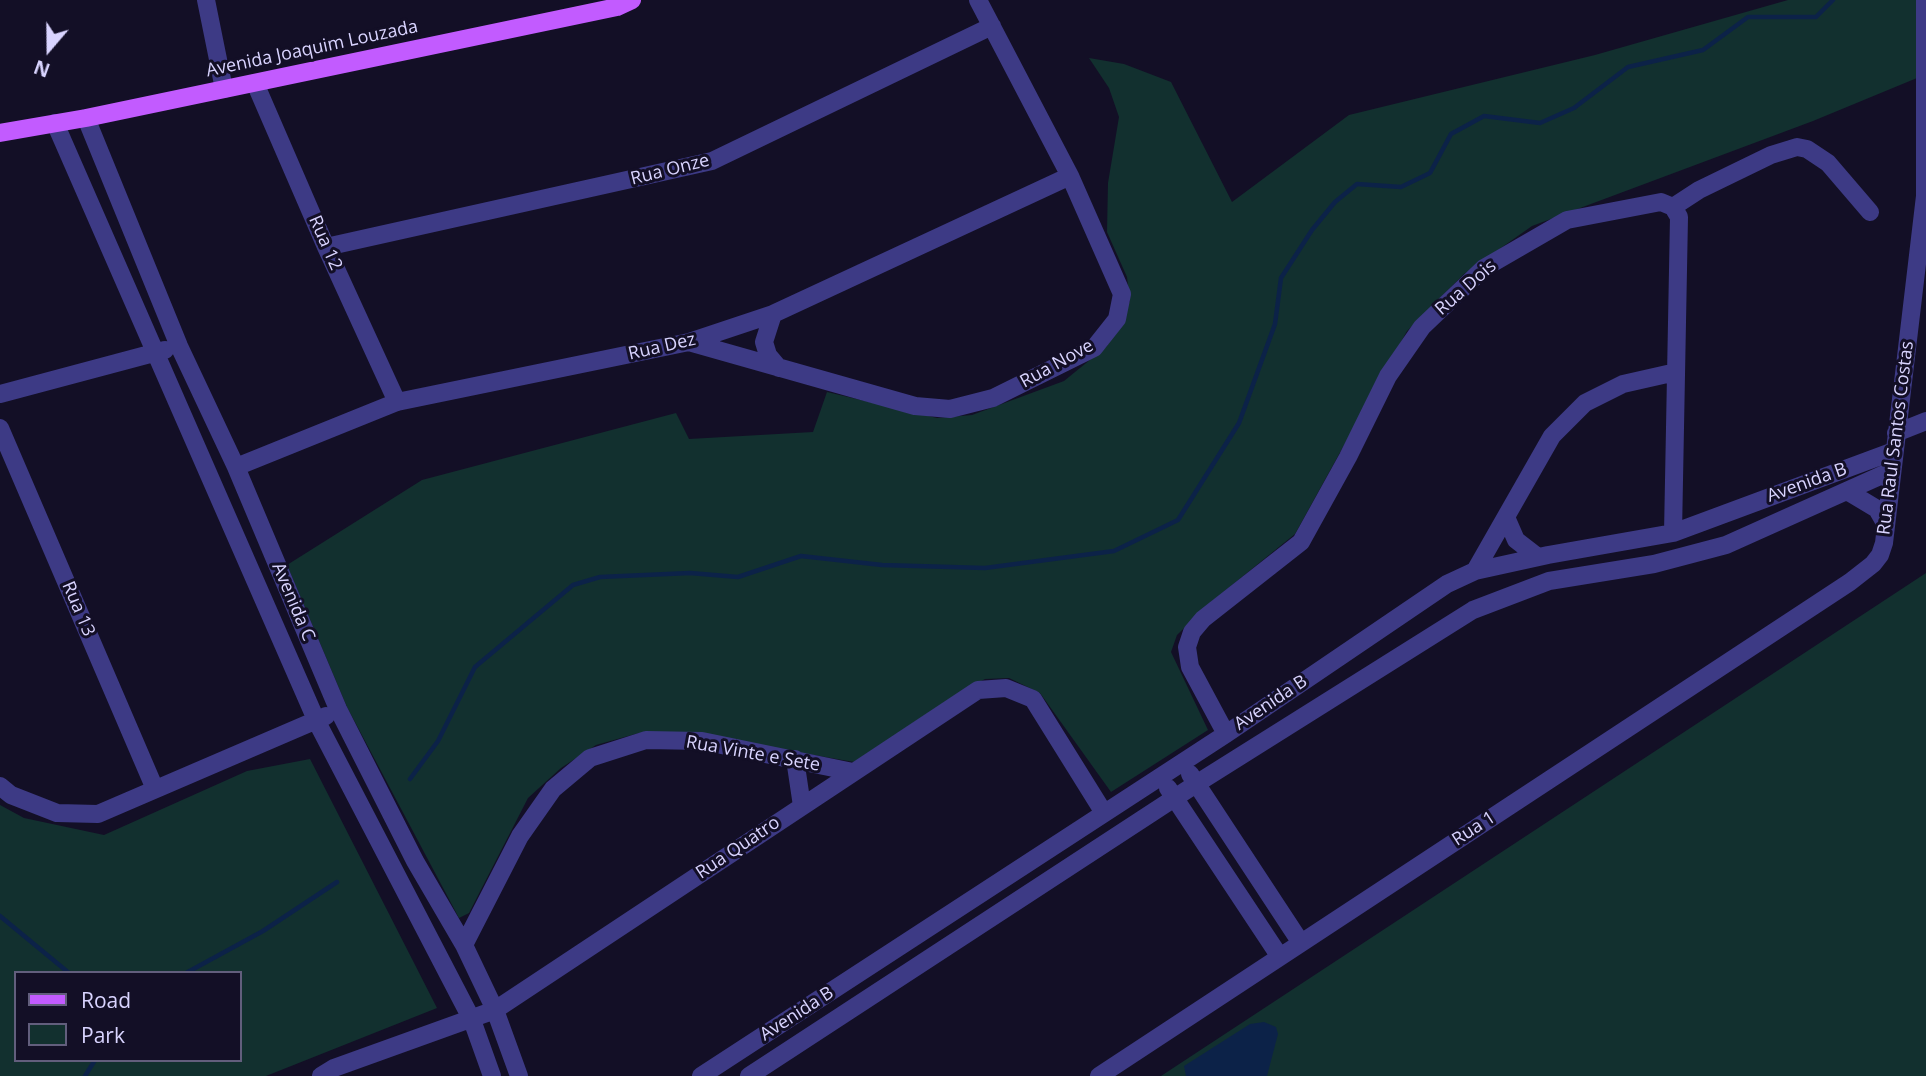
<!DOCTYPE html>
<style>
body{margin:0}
#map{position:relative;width:1926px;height:1076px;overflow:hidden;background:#130f26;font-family:"Open Sans",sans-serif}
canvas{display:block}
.legend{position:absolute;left:14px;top:971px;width:228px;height:91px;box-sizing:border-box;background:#130f26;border:2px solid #625e7d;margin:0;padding:9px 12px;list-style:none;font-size:21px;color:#d9d4ff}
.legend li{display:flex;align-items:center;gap:14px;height:35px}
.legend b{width:35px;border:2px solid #625e7d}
.north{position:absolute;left:14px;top:14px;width:70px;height:70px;-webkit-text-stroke:5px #130f26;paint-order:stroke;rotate:200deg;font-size:19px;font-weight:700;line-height:28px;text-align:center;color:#d9d4ff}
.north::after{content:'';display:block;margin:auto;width:24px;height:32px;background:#d9d4ff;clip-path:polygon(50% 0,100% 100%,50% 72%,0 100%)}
</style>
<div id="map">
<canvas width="1926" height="1076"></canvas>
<ul class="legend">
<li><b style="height:9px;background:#c25bff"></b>Road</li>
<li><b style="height:19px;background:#12302f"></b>Park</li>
</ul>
<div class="north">N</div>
</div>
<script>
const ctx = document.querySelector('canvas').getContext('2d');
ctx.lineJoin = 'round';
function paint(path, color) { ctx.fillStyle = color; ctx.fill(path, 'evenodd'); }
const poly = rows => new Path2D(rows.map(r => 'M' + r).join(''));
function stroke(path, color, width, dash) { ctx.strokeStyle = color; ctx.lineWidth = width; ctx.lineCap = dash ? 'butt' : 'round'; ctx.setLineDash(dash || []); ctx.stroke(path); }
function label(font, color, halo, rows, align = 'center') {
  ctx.font = font + ' "Open Sans",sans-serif'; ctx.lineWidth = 6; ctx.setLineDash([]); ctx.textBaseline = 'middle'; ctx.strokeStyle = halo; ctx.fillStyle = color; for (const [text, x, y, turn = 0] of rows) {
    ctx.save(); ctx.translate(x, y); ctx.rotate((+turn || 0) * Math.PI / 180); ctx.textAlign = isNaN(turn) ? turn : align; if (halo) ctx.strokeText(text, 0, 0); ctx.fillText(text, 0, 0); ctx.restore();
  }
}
const green = poly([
 [1788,0,1918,0,1917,78,1813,121,1532,226,1464,274,1407,331,1295,534,1211,602,1177,635,1171,652,1208,730,1111,792,1040,693,1009,678,985,679,960,692,854,762,681,732,639,733,596,745,561,768,528,798,469,913,459,918,347,707,287,565,422,480,676,413,689,439,813,432,827,392,937,418,972,415,1064,381,1107,346,1130,301,1127,277,1107,232,1108,183,1119,117,1109,88,1089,58,1124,64,1171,82,1232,202,1349,115,1595,55],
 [1926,573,1926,1076,1161,1076],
 [310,759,437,1008,266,1076,0,1076,0,805,24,818,104,835,247,771],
 [16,973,240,973,240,1060,16,1060]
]);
const water = poly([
 [1264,1022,1276,1027,1278,1034,1267,1076,1186,1076,1184,1066,1250,1024]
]);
const stream = poly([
 [410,779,438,741,475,667,573,585,600,577,690,573,738,577,801,556,882,565,985,568,1114,551,1178,520,1239,423,1275,324,1281,278,1312,230,1335,202,1357,184,1401,187,1430,173,1451,134,1484,116,1540,123,1574,108,1628,67,1703,50,1748,17,1816,17,1833,0],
 [0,916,69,973],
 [186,973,263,931,337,882],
 [85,1076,95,1060]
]);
const minor = poly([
 [206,0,224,89],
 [255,83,326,247,397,402],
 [86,118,179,346,236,467,338,709,415,861,464,945,495,1010,519,1076],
 [55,123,317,722,472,1020,492,1076],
 [1673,207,1699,190,1771,155,1797,147,1807,149,1828,163,1870,212],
 [326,247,712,161,992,26],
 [773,314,764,342,768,355,779,368],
 [689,342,915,406,950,409,993,398,1094,348,1117,319,1122,294,1070,176,978,0],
 [0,394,165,350],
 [0,428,155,789],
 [1896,433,1926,421],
 [236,467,397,402,689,342,773,314,1070,176],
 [1847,491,1877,509,1885,523],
 [1506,517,1516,540,1538,557],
 [1475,571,1552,436,1585,403,1623,384,1676,372],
 [1226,734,1190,667,1187,647,1192,632,1203,619,1301,542,1348,457,1388,376,1422,327,1484,268,1567,220,1661,202,1673,207,1679,217,1673,533],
 [795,759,802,806],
 [1190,774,1301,943],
 [0,786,11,795,57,813,98,814,326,716],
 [1168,788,1280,957],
 [464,945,520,836,553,789,590,758,646,740,702,741,853,772],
 [321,1076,334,1068,495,1010,978,690,1006,688,1033,699,1104,813],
 [701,1076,1226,734,1447,584,1475,571,1548,555,1673,533,1894,451],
 [749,1076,1196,784,1473,610,1549,581,1654,564,1726,545,1891,471],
 [1099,1076,1850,582,1873,564,1880,555,1884,543,1925,196,1925,0]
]);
const major = poly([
 [0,133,86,118,617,7,632,0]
]);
const streetNames = [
 ["Avenida Joaquim Louzada",312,49,-12],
 ["Rua Onze",670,170,-14],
 ["Rua 12",325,243,66],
 ["Rua Dois",1466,288,-41],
 ["Rua Dez",662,347,-13],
 ["Rua Nove",1057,364,-29],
 ["Rua Raul Santos Costas",1896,438,-83],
 ["Avenida B",1807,483,-20],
 ["Avenida C",293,602,67],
 ["Rua 13",78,609,67],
 ["Avenida B",1271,703,-34],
 ["Rua Vinte e Sete",753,754,10],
 ["Rua 1",1474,829,-33],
 ["Rua Quatro",738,848,-34],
 ["Avenida B",797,1014,-33]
];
paint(green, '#12302f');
paint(water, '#0c2248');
stroke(stream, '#0c2248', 4.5);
stroke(minor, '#3d3a85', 18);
stroke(major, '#c25bff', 18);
label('18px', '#d9d4ff', '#130f26', streetNames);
</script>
